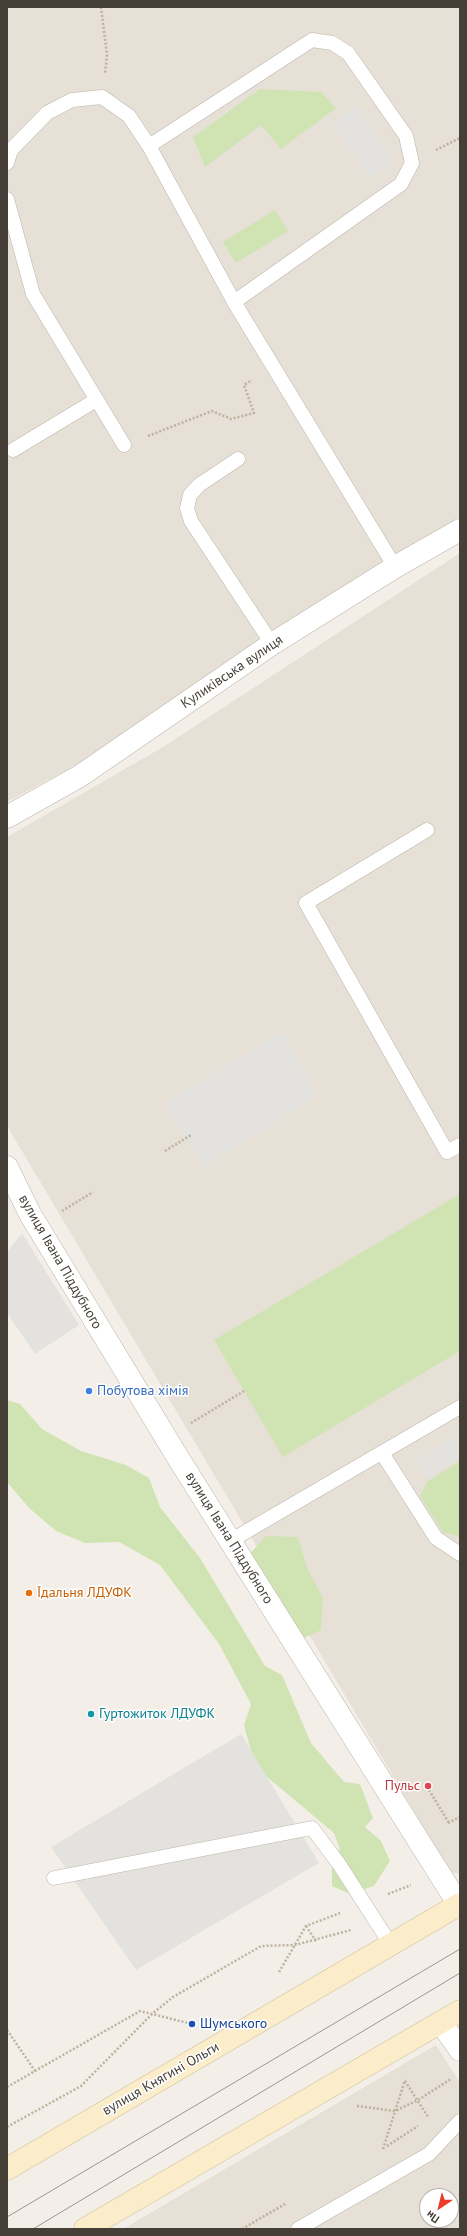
<!DOCTYPE html>
<meta charset="utf-8">
<style>
body{margin:0}
#map{position:relative;width:467px;height:2236px;overflow:hidden;background:#f3efe8;font-family:"PT Sans",sans-serif}
canvas{display:block}
.frame{position:absolute;inset:0;border:8px solid #453f37;pointer-events:none}
.north{position:absolute;left:419px;top:2188px;width:40px;height:40px;box-sizing:border-box;background:#fff;border:1px solid #b5b2af;border-radius:50%;rotate:215deg;font-size:11px;font-weight:700;line-height:16px;text-align:center;color:#453f37}
.north::after{content:'';display:block;margin:auto;width:14px;height:18px;background:#ec3c25;clip-path:polygon(50% 0,100% 100%,50% 72%,0 100%)}
</style>
<div id="map">
<canvas width="467" height="2236"></canvas>
<div class="frame"></div>
<div class="north">Пн</div>
</div>
<script>
const ctx = document.querySelector('canvas').getContext('2d');
ctx.lineJoin = 'round';
function paint(path, color) { ctx.fillStyle = color; ctx.fill(path, 'evenodd'); }
const poly = rows => new Path2D(rows.map(r => 'M' + r).join(''));
function stroke(path, color, width, dash) { ctx.strokeStyle = color; ctx.lineWidth = width; ctx.lineCap = dash ? 'butt' : 'round'; ctx.setLineDash(dash || []); ctx.stroke(path); }
function label(font, color, halo, rows, align = 'center') {
  ctx.font = font + ' "PT Sans",sans-serif'; ctx.lineWidth = 3; ctx.setLineDash([]); ctx.textBaseline = 'middle'; ctx.strokeStyle = halo; ctx.fillStyle = color; for (const [text, x, y, turn = 0] of rows) {
    ctx.save(); ctx.translate(x, y); ctx.rotate((+turn || 0) * Math.PI / 180); ctx.textAlign = isNaN(turn) ? turn : align; if (halo) ctx.strokeText(text, 0, 0); ctx.fillText(text, 0, 0); ctx.restore();
  }
}
const residential = poly([
 [7,7,460,7,460,533,83,761,7,802],
 [460,553,460,1874,450,1872,7,1126,7,837,163,747],
 [436,2045,460,2083,460,2229,123,2229],
 [427,2196,451,2196,451,2220,427,2220]
]);
const green = poly([
 [260,89,321,92,336,108,281,149,261,125,205,167,193,137],
 [275,210,288,231,236,263,223,242],
 [460,1194,460,1351,283,1457,214,1340],
 [7,1400,20,1404,42,1429,81,1451,126,1465,149,1478,160,1507,200,1558,265,1666,282,1675,311,1743,344,1782,360,1784,373,1818,365,1827,381,1841,390,1861,374,1886,350,1894,332,1886,332,1861,340,1849,334,1833,261,1772,252,1755,244,1725,251,1704,219,1644,160,1565,119,1542,85,1543,56,1531,29,1508,7,1482],
 [460,1461,460,1537,443,1532,420,1496,427,1482],
 [266,1536,298,1537,307,1568,323,1598,321,1630,291,1644,245,1559]
]);
const parking = poly([
 [358,106,394,160,369,177,332,123],
 [282,1032,318,1096,203,1167,165,1103],
 [22,1233,79,1325,35,1354,7,1313,7,1252],
 [460,1433,460,1458,426,1479,415,1462],
 [241,1734,319,1863,136,1970,51,1847]
]);
const path = poly([
 [101,7,107,55,105,73],
 [436,150,460,138],
 [148,436,212,411,231,419,254,413,244,385,252,380],
 [165,1151,191,1135],
 [62,1211,93,1192],
 [191,1423,244,1391],
 [429,1790,449,1823],
 [448,1823,460,1817],
 [388,1894,411,1885],
 [306,1926,316,1941],
 [279,1972,306,1926,340,1913],
 [7,2030,35,2071],
 [405,2081,428,2117],
 [7,2087,140,2011,192,2024],
 [357,2106,395,2111,418,2100,451,2079],
 [7,2127,81,2086,152,2014,173,1997,261,1946,295,1945,351,1930],
 [387,2146,418,2126],
 [383,2149,405,2080],
 [242,2229,285,2204]
]);
const service = poly([
 [149,146,312,40,332,43,348,53,406,136,412,163,401,184,234,302],
 [7,163,11,150,47,113,72,100,102,97,129,116,149,146,234,302,395,567],
 [7,199,33,294,124,445],
 [13,450,96,400],
 [238,459,199,485,190,495,187,508,191,521,272,644],
 [427,830,306,903,447,1152,460,1145],
 [382,1453,436,1538,460,1554],
 [230,1541,460,1407],
 [54,1878,312,1828,339,1864,391,1945],
 [298,2229,429,2154,460,2121]
]);
const minor = poly([
 [7,817,80,776,272,644,395,567,460,530],
 [7,1167,30,1214,180,1461,459,1905],
 [441,2023,460,2050]
]);
const secondary = poly([
 [7,2169,460,1904],
 [85,2229,460,2011]
]);
const tram = poly([
 [7,2217,460,1949],
 [33,2229,460,1973]
]);
const markers = [
 [89,1391,4,"#3f7fe0"],
 [29,1593,4,"#e8710a"],
 [91,1714,4,"#0f9aa8"],
 [428,1786,4,"#e0444e"],
 [192,2024,4,"#1a4fb4"]
];
const streetNames = [
 ["Куликівська вулиця",232,672,-34],
 ["вулиця Івана Піддубного",60,1262,60],
 ["вулиця Івана Піддубного",229,1538,58],
 ["вулиця Княгині Ольги",161,2079,-30]
];
const shopNames = [
 ["Побутова хімія",97,1391]
];
const foodNames = [
 ["Їдальня ЛДУФК",37,1593]
];
const cultureNames = [
 ["Гуртожиток ЛДУФК",99,1714]
];
const healthNames = [
 ["Пульс",420,1786]
];
const transitNames = [
 ["Шумського",200,2024]
];
paint(residential, '#e6e0d6');
paint(green, '#d0e4b3');
paint(parking, '#e4e2df');
stroke(service, '#bdb6ab', 15);
stroke(minor, '#bdb6ab', 23);
stroke(secondary, '#cfc09a', 23);
stroke(path, '#beb19d', 2.5, [2, 2]);
stroke(service, '#fff', 14);
stroke(minor, '#fff', 22);
stroke(secondary, '#fbedc9', 22);
stroke(tram, '#969696', 1);
for (const [x, y, r, color] of markers) { const dot = new Path2D(); dot.arc(x, y, r, 0, 2 * Math.PI); ctx.fillStyle = color; ctx.fill(dot); stroke(dot, '#fff', 1.5); }
label('14px', '#453f37', '#fff', streetNames);
label('14px', '#366cbe', '#fff', shopNames, 'left');
label('14px', '#c56008', '#fff', foodNames, 'left');
label('14px', '#0d838f', '#fff', cultureNames, 'left');
label('14px', '#be3a42', '#fff', healthNames, 'right');
label('14px', '#164399', '#fff', transitNames, 'left');
</script>
